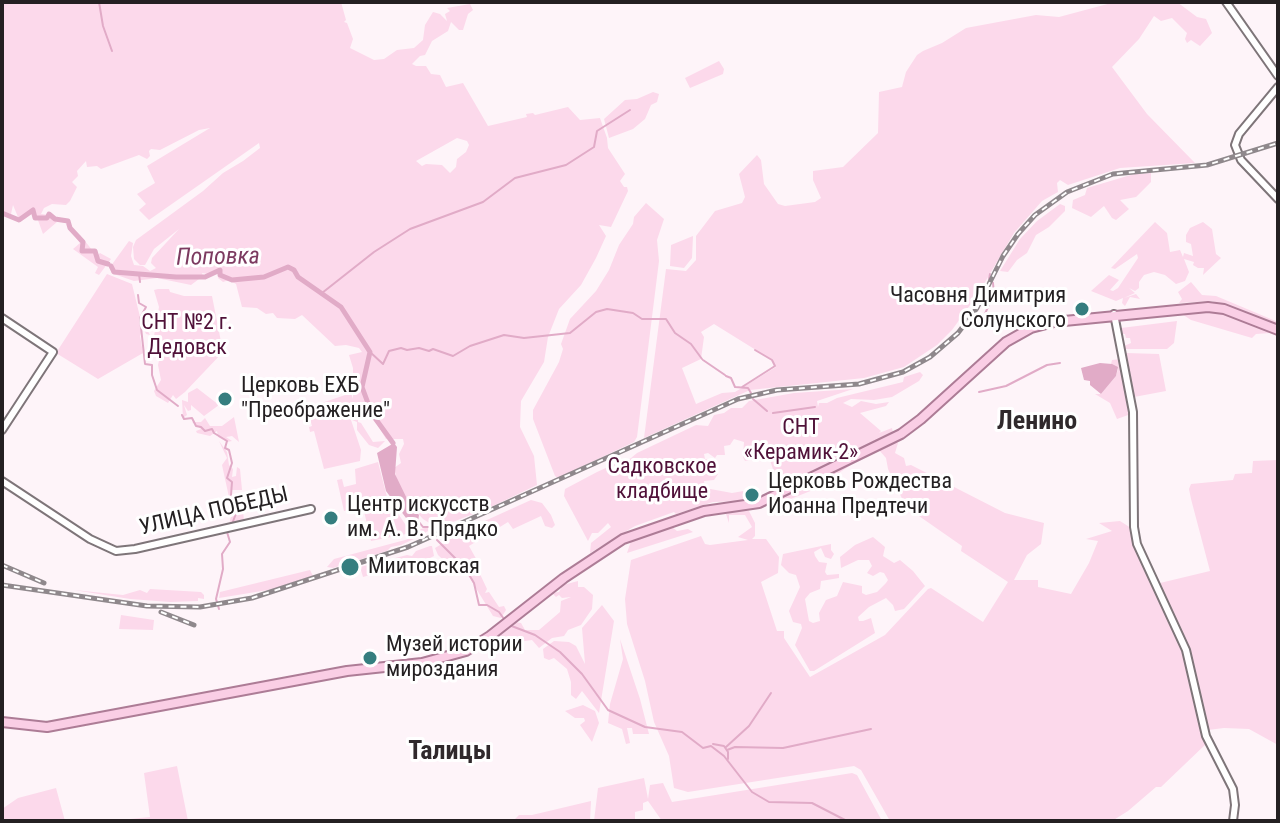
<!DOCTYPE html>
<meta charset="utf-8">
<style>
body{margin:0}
#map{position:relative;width:1280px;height:823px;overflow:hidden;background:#fef4f9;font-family:"Roboto Condensed",sans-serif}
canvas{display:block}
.frame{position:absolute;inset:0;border:4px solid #242022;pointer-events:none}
</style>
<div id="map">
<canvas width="1280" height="823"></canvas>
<div class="frame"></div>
</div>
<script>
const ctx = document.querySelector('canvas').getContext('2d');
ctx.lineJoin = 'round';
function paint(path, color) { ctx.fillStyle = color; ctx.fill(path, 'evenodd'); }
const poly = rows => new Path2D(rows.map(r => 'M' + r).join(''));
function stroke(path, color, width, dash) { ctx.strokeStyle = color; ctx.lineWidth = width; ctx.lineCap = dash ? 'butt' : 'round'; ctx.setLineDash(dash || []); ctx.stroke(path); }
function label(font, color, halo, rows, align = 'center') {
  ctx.font = font + ' "Roboto Condensed",sans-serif'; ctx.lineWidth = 6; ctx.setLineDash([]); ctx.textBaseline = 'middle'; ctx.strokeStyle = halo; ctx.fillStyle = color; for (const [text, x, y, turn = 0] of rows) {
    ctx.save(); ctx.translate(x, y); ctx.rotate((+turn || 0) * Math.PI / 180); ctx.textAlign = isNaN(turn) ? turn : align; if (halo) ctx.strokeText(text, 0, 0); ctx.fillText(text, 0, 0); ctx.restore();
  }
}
const green = poly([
 [2,2,341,2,346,20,344,22,347,23,353,39,350,48,374,60,384,59,397,50,414,48,423,40,425,25,433,12,440,14,447,21,445,14,450,11,447,8,470,4,473,10,468,14,463,30,459,30,451,22,448,31,432,41,425,55,420,56,412,64,416,66,426,66,431,74,440,75,446,87,463,83,488,126,527,117,526,114,533,113,535,115,568,107,580,120,600,118,607,138,608,148,625,174,620,181,624,187,627,187,628,191,611,227,599,225,606,236,596,258,581,285,559,309,548,337,544,362,521,401,520,427,534,456,537,485,489,508,437,528,423,519,410,505,398,484,394,468,401,463,399,454,404,444,403,439,386,439,366,406,358,410,358,422,361,423,373,442,385,441,378,448,369,445,357,430,357,422,352,420,352,412,350,417,361,450,360,461,324,469,314,431,310,432,309,427,312,426,307,408,351,393,353,399,353,368,349,355,362,352,359,348,346,345,335,346,302,315,295,319,277,318,273,313,266,314,257,308,242,307,236,284,229,280,223,282,218,278,219,273,213,275,202,273,203,276,191,285,157,278,134,281,111,273,113,263,129,241,133,243,131,256,134,265,143,266,150,271,156,268,151,263,152,258,179,229,154,249,145,265,140,265,134,259,133,247,136,240,203,191,223,173,243,161,260,148,259,143,149,220,139,210,146,204,137,194,155,183,147,166,210,128,199,130,160,150,151,149,149,151,150,156,147,159,139,155,101,169,97,166,87,167,86,161,77,171,78,176,72,182,77,187,70,201,66,205,52,204,44,208,41,214,50,215,57,222,43,234,35,212,20,222,17,221,18,217,13,205,11,214,2,212],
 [457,138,467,141,469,145,466,152,457,159,456,167,450,173,442,165,426,164,422,166,416,161],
 [1115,2,1177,2,1197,17,1206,19,1212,33,1200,46,1191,40,1187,43,1185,39,1187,33,1172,18,1161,21,1154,16,1139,39,1112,67,1147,114,1195,163,1120,168,1068,185,1060,180,1057,183,1058,192,1042,201,1014,233,978,294,952,330,937,345,904,367,864,378,750,390,644,438,666,269,686,271,696,260,696,236,715,211,742,203,745,197,739,174,757,155,761,160,764,184,778,204,785,206,815,202,821,198,813,180,813,171,843,167,878,133,879,92,902,87,906,72,917,55,923,51,942,43,966,28,1036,15,1059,17],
 [714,324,772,360,776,367,735,392,722,393,696,404,682,368,701,359,704,337,701,332],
 [719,61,724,69,723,74,690,88,685,78],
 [653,92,659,94,657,102,651,105,645,119,633,129,609,138,604,119,625,100,637,99],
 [1151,173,1151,182,1136,197,1120,200,1129,209,1116,220,1112,218,1104,206,1091,217,1072,208,1073,200,1085,195,1087,188,1134,174],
 [646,203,664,219,657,240,659,261,637,437,634,442,558,478,555,476,533,419,533,410,559,362,563,349,561,344,570,319,596,291,609,270,619,245,633,224,634,217],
 [1060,204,1065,206,1065,211,1049,227,1036,235,1027,253,1017,260,1008,272,1000,271,1020,239,1037,221],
 [1155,222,1167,233,1170,252,1180,250,1183,257,1184,253,1193,256,1191,244,1186,242,1186,235,1190,228,1203,222,1212,229,1216,254,1221,258,1203,275,1204,268,1198,268,1193,265,1194,262,1184,259,1189,272,1185,281,1176,284,1165,275,1154,272,1144,275,1139,282,1139,288,1135,291,1129,288,1135,293,1124,298,1136,294,1140,299,1130,297,1125,306,1122,303,1123,298,1116,301,1091,291,1109,275,1119,280,1110,290,1113,291,1118,288,1138,258,1137,254,1115,269,1111,268],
 [80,235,97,256,100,253,111,259,99,275,95,273,98,267,73,249,80,243,76,238],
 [693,236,692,258,684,268,670,266,671,245],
 [107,274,132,284,140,317,150,335,146,334,143,327,140,336,143,353,98,379,56,353],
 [1191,282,1202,295,1216,296,1278,322,1278,325,1212,301,1179,303,1182,299,1178,292],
 [158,289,169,289,170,292,184,296,212,296,223,352,185,392,176,399,173,395,168,403,156,396,154,391,161,380,158,365,160,356,153,342,159,307,154,290],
 [1200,310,1227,313,1270,333,1256,334,1252,338,1191,320,1182,314,1183,312],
 [1177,321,1174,343,1167,349,1124,349,1124,346,1131,343,1130,338,1126,338,1125,334,1122,334,1121,328],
 [1126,353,1159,354,1166,391,1134,397],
 [1121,359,1131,414,1117,419,1110,403,1095,394,1101,394,1116,376,1118,369,1111,364,1112,360],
 [920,372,923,375,919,381,892,397,874,400,851,399,843,403,852,407,861,401,876,404,889,402,886,406,860,413,881,431,879,433,892,428,893,433,846,455,828,460,830,464,774,492,771,489,778,485,770,460,769,448,754,446,752,453,756,458,745,461,743,457,744,442,734,439,730,445,724,446,725,455,717,455,715,458,708,453,704,454,705,459,713,461,708,467,718,474,714,480,704,481,705,488,732,493,755,489,745,494,748,501,713,502,676,514,674,512,635,526,590,553,591,543,611,527,608,523,598,533,592,533,588,541,564,496,565,489,597,472,621,461,625,463,637,453,696,425,708,426,714,415,724,413,731,408,742,408,749,401,794,393,853,389,817,401,818,407,819,403,827,403,837,398,903,382,904,377],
 [197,388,219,405,204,416,191,405,191,410,188,411,184,405,187,415,183,418,182,400,188,402,188,393],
 [234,417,239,442,232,436,226,437,232,441,227,442,218,437,217,431,210,436,197,433,196,431,201,429,192,422,201,422,205,418,210,426,222,426],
 [219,441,227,452,229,465,233,469,232,477,236,476,237,467,240,469,242,490,231,490,230,495,231,497,239,498,236,507,243,510,244,521,229,525,232,511,222,465,227,458],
 [894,441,898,443,895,453,904,458,906,466,911,465,1005,513,1044,523,1041,544,1027,555,1014,580,1038,580,1038,587,1071,594,1089,563,1098,541,1086,539,1112,531,1099,523,1120,521,1131,528,1140,556,1183,650,1207,743,1161,787,1156,787,1128,811,1112,821,890,821,861,770,854,766,688,792,674,788,669,756,654,722,645,681,627,624,625,599,631,560,701,536,705,544,710,545,748,540,738,537,752,527,745,515,729,515,729,523,726,514,734,511,749,511,755,523,755,536,752,539,766,539,779,557,778,573,761,582,777,631,784,631,784,638,810,677,885,635,928,589,931,588,983,622,1008,582,961,551,962,546,906,507,888,469,886,458,879,450],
 [1278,460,1278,745,1249,729,1224,728,1208,730,1188,647,1160,583,1210,571,1191,499,1189,489,1191,484,1233,480,1235,474,1252,473,1253,461],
 [857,461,813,490,788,500,780,502,777,499],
 [378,462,387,497,411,533,371,541,363,507,344,511,337,480,342,479,344,487,356,484,355,469],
 [531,500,542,503,551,515,555,525,552,528,545,526,541,516,513,529,508,522,469,546,479,564,479,572,487,589,485,593,489,592,499,607,504,606,506,610,501,618,493,616,466,572,461,570,460,576,438,555,435,548,467,529],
 [671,526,677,531,688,529,693,532,627,553,632,538],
 [428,527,428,531,418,537,401,545,391,547,387,551,333,568,327,567,334,559,405,540,414,537,414,531],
 [873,537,885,547,883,556,894,563,900,560,913,571,925,586,904,609,895,611,893,605,886,598,869,607,858,617,859,621,863,621,871,618,875,633,814,671,810,671,795,645,802,628,801,624,793,622,789,611,800,587,796,575,789,573,781,565,783,554,831,544,831,550,834,554,831,559,825,557,821,548,814,552,815,556,819,562,827,563,825,572,827,575,839,574,839,578,821,581,820,589,810,593,805,599,809,621,813,623,820,621,819,613,826,600,837,596,843,582,862,586,862,593,866,595,877,592,886,583,888,580,884,573,880,572,873,576,867,573,872,566,869,560,858,560,841,568,840,557,855,545],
 [430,546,432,546,434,556,430,558,414,558,412,563,363,577,360,567,407,555,412,556,416,551],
 [310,570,313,576,274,589,219,598,220,592],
 [578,581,578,587,584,587,593,595,592,609,581,625,568,630,564,636,552,638,539,648,532,640,504,644,500,634,516,622,521,623,525,630,539,630,560,612,561,601,571,597,562,598,559,595,556,597,552,593,559,592,563,585],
 [150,589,201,592,204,595,204,599,198,598,198,601,170,602,130,599,74,590,123,595,140,590,147,593],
 [602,605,614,621,599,713,582,691,576,699,571,695,571,682,567,669,554,658,549,660,544,658,543,649,554,641,569,642,576,646,585,664,582,628],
 [121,615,154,620,153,630,119,629],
 [620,639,640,699,649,734,633,734,632,728,627,728,630,743,626,744,622,729,608,723,610,704,623,659],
 [583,705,595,711,599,723,592,742,580,725,585,721,584,718,575,718,565,711],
 [177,766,188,821,130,821,130,819,150,817,144,773],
 [852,773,857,775,882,821,662,821,648,801,643,803,643,810,635,812,635,821,594,821,598,788,644,778,648,799,650,785,663,783,672,802],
 [56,788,65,821,2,821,2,809,18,798],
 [591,801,590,821,513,821,519,815,532,815]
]);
const water = poly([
 [1100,363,1112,364,1118,367,1116,376,1101,394,1090,385,1090,381,1084,380,1081,368],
 [394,443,397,447,395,474,410,505,419,515,418,522,409,522,386,491,377,453]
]);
const stream = poly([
 [99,2,103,26,112,51],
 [139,274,140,282],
 [322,293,374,252,410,229,483,202,515,178,566,165,594,147,597,131,630,110],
 [138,295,139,303,146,307,140,318,145,364,152,365,152,375,157,390,178,406],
 [983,318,994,294,993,283,989,279,990,274],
 [370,352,383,364,389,351,401,348,407,350,419,348,429,351,433,349,453,356,470,346,504,335,524,338,570,333,596,312,607,309,633,313,642,319,666,319,675,333,691,344,702,359],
 [703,360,725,375],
 [726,376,731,378,735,387,748,388,751,393],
 [742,387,775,366,772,360,755,350],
 [979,392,1006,386,1047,365,1060,363],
 [753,399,767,411],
 [773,413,815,407],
 [182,415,184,419,192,418,196,426,201,427,205,431,212,429,214,433,227,441,225,448,229,450,232,463,227,478,232,482,231,495,237,511,232,524],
 [1136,432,1137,447],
 [419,522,423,527,430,527,434,533],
 [437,540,465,568,474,583,479,605,487,605,499,612,504,619],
 [219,609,216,599,223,569,222,554,230,542,227,532,231,530],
 [509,625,535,635,560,652,582,674,608,710,645,727,682,732,703,748,711,746,724,756,752,792,769,802,812,803,847,821],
 [713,744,724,746,728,752,728,759],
 [726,747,749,726,771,693],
 [727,750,735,747,783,748,871,729]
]);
const river = poly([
 [2,213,19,220,33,210,35,218,47,218,49,214,55,219,68,221,70,228,83,242,82,251,95,251,98,261,108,264],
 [111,266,114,272,176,277,205,277,220,270,220,275,232,280,264,277,288,267,294,270,298,277,341,307,370,352,362,387,372,414,393,443]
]);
const tertiary = poly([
 [1226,2,1278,76],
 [1278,87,1239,134,1235,145,1241,160,1278,199],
 [1114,314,1133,412,1134,527,1137,544,1186,650,1206,736,1233,789,1235,805,1233,821],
 [2,318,53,352,2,430],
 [2,481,90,539,116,551,135,549,311,509]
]);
const primary = poly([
 [2,722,47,727,347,671,422,663,466,651,490,636,564,578,623,539,704,511,759,503,901,434,921,419,1006,342,1031,328,1054,322,1208,307,1224,309,1278,330]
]);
const rail = poly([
 [2,565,44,583],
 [2,585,147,606,200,607,252,598,408,547,738,399,777,390,859,384,903,372,930,357,958,333,977,308,1003,256,1018,234,1035,215,1067,192,1113,174,1207,165,1278,143],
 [161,612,194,625]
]);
const markers = [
 [1082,309,8,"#357e7f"],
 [225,399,8,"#357e7f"],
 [752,495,8,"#357e7f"],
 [331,518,8,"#357e7f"],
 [350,567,10,"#357e7f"],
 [370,658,8,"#357e7f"]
];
const poiNames = [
 ["Часовня Димитрия",1066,296,"right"],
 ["Солунского",1066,321,"right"],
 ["Церковь ЕХБ",241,386],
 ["\"Преображение\"",241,411],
 ["Церковь Рождества",768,482],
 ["Иоанна Предтечи",768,507],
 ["Центр искусств",347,505],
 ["им. А. В. Прядко",347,530],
 ["Миитовская",368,567],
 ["Музей истории",386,645],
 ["мироздания",386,670]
];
const parkNames = [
 ["СНТ №2 г.",187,323],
 ["Дедовск",187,348],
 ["СНТ",801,428],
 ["«Керамик-2»",801,453],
 ["Садковское",662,467],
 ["кладбище",662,492]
];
const streetNames = [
 ["УЛИЦА ПОБЕДЫ",214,512,-13]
];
const waterNames = [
 ["Поповка",218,258,-1]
];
const quarterNames = [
 ["Ленино",1037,422],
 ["Талицы",450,752]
];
paint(green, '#fcd9eb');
paint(water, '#e1abc7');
stroke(stream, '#e1abc7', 2);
stroke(river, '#e1abc7', 5);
stroke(tertiary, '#7e7579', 10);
stroke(primary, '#ad7c96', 12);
stroke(tertiary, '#fff', 6);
stroke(primary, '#facee5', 8);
stroke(rail, '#8f888c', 5);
stroke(rail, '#fff', 2, [6]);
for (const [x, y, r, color] of markers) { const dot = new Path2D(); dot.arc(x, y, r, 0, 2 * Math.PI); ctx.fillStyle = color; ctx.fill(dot); stroke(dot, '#fff', 3); }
label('22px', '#242022', '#fff', poiNames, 'left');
label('22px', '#501139', '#fff', parkNames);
label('22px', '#242022', '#fff', streetNames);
label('italic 24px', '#7c3a60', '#fff', waterNames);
label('bold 26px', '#30292c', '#fff', quarterNames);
</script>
